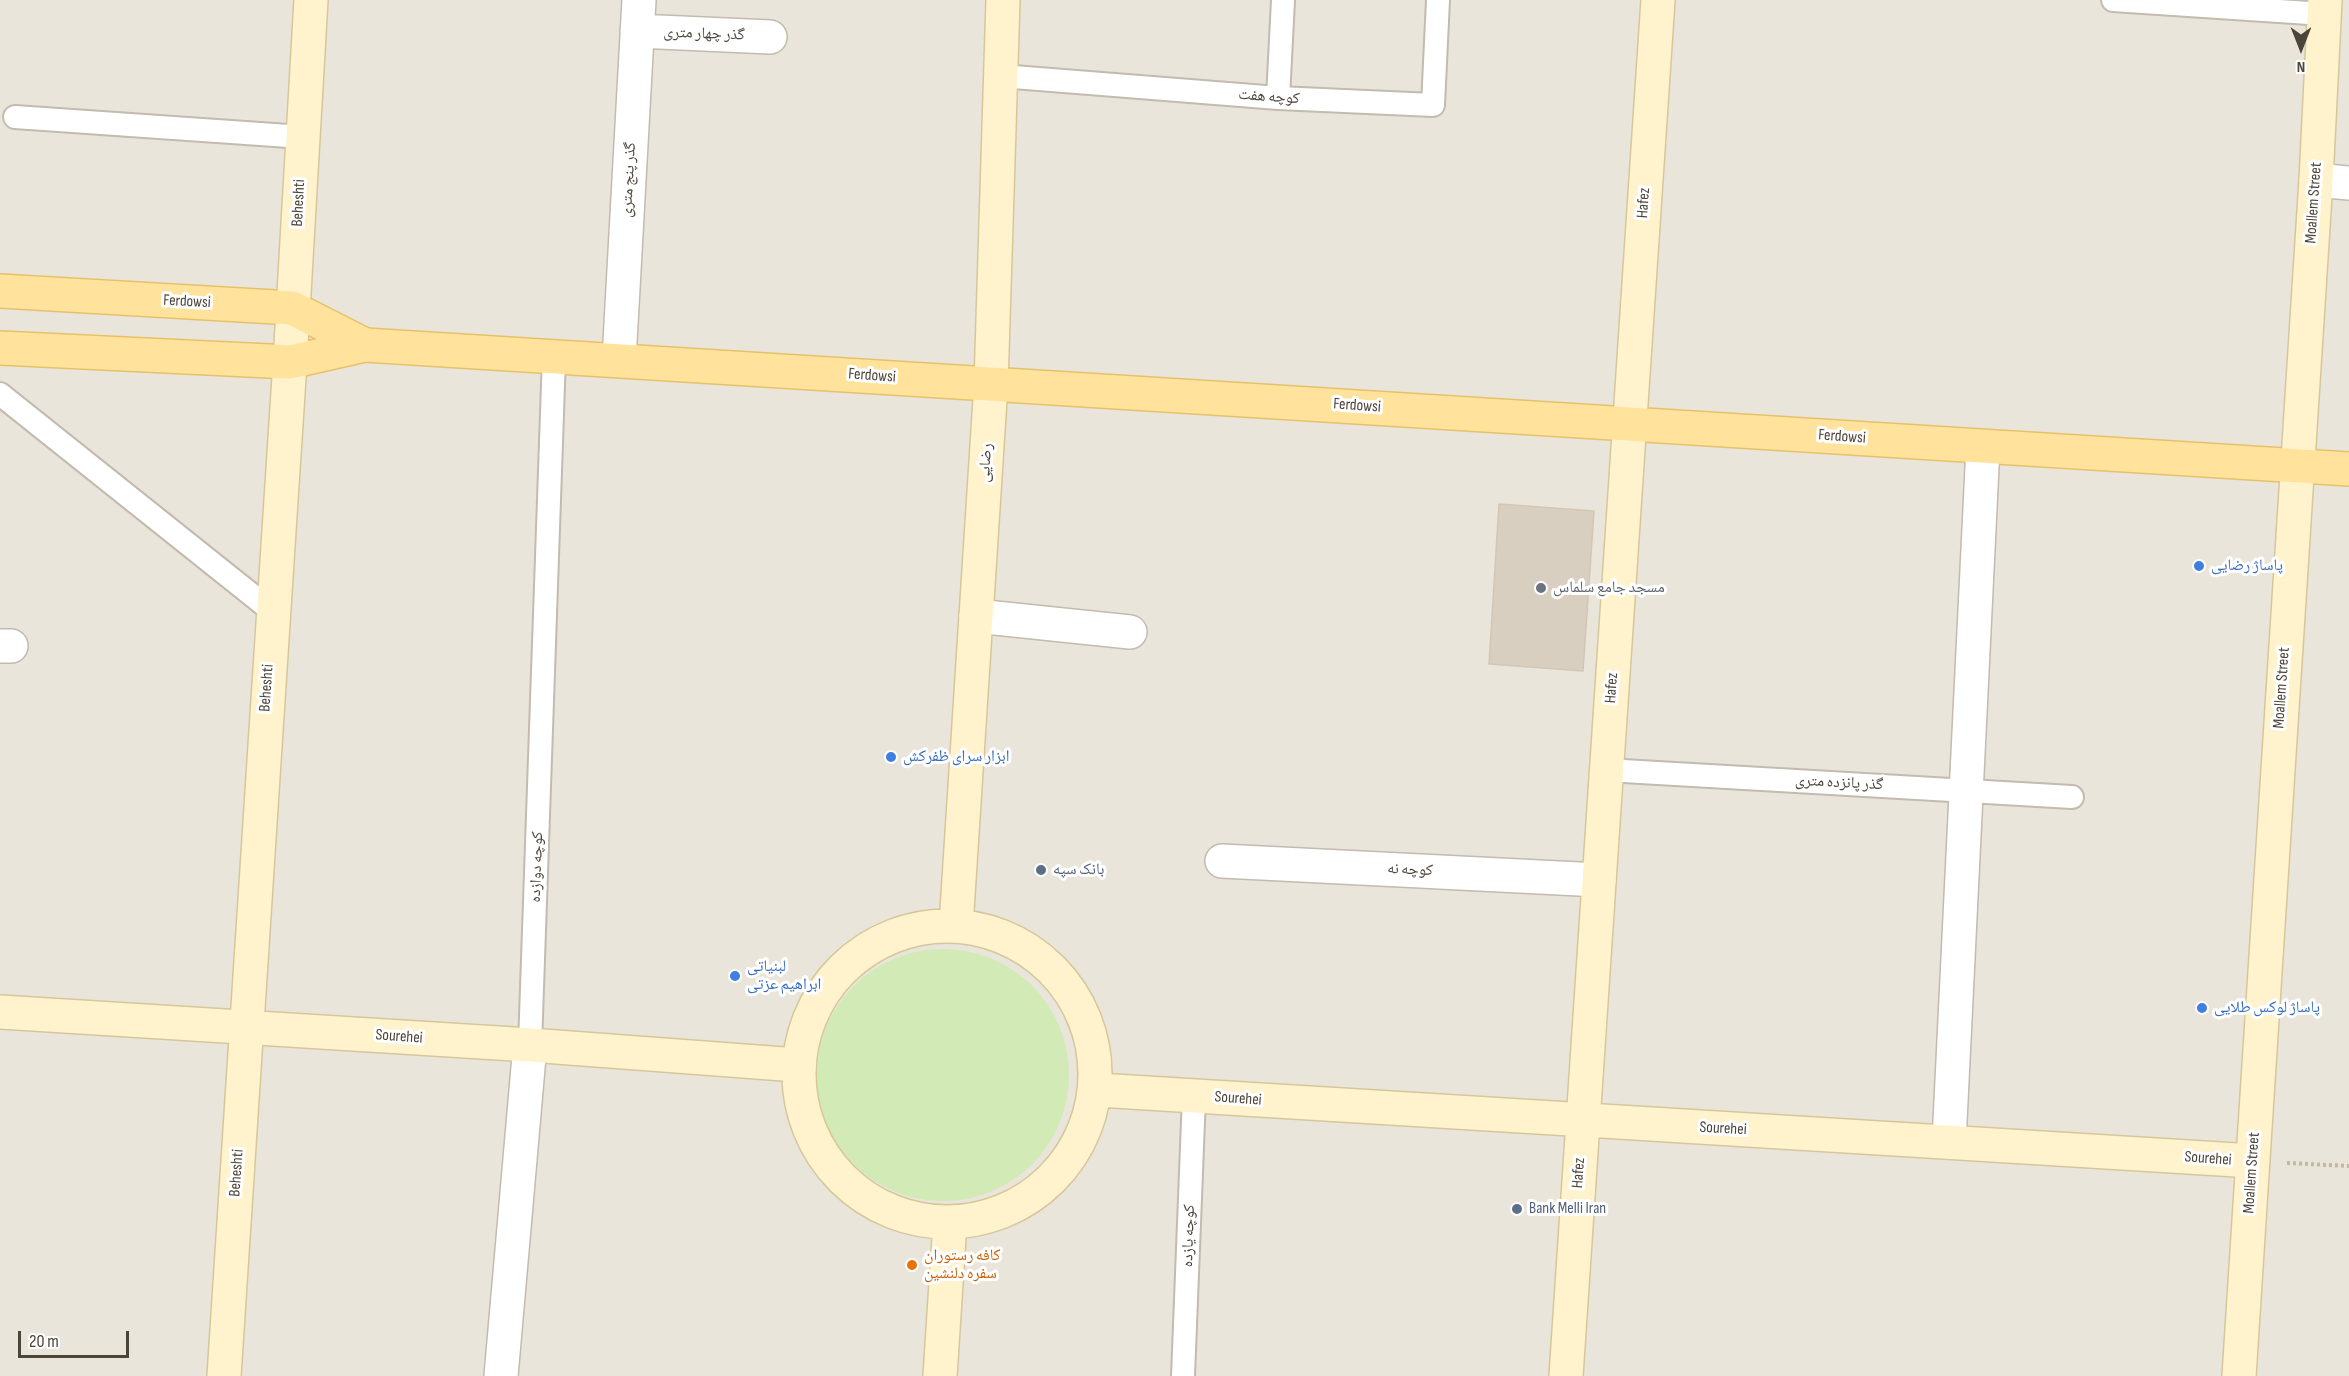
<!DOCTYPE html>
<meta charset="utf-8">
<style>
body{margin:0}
#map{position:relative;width:2349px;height:1376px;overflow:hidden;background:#f6f3ec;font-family:"Sofia Sans Condensed",sans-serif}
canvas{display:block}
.north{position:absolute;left:2271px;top:18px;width:60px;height:60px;-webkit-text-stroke:4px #fff;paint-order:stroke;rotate:180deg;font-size:16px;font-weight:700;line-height:24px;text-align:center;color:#4b4439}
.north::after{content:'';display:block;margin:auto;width:21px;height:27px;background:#4b4439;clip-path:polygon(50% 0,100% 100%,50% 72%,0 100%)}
.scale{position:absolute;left:18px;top:1331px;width:111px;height:27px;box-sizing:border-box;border:3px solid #4b4439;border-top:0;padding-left:8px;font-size:18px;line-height:21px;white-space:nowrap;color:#4b4439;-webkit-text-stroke:4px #fff;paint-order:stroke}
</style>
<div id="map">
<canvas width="2349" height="1376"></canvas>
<div class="north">N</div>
<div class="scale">20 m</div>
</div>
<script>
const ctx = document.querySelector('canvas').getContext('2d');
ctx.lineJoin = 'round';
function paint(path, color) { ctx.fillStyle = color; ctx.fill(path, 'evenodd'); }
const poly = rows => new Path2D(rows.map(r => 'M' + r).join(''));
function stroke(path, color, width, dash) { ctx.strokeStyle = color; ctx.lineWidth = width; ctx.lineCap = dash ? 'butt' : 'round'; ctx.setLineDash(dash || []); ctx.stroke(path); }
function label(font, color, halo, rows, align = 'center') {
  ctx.font = font + ' "Sofia Sans Condensed","Noto Naskh Arabic",sans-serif'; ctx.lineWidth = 6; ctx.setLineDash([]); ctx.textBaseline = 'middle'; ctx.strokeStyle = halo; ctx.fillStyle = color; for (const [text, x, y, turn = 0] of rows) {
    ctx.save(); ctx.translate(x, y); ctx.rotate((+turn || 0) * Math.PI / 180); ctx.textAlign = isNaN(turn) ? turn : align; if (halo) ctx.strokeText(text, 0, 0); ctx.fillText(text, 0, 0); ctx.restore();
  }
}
const residential = poly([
 [0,0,2349,0,2349,1376,0,1376]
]);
const green = poly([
 '817 1075a126 126 0 1 1 252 0a126 126 0 1 1-252 0Z'
]);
const building = poly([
 [1499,504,1594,511,1583,671,1489,664,1499,504]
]);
const path = poly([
 [2287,1163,2349,1166]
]);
const lane = poly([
 [2113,0,2324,14],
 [1001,76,1278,98,1433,105,1438,0],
 [1278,98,1283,0],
 [15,117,303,137],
 [0,394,272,611],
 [1606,770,2072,797],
 [530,1045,554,356],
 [1183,1376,1194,1096]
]);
const street = poly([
 [637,31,770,37],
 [2316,180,2349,183],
 [619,360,639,0],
 [976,616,1130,632],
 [0,646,11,646],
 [1222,861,1599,880],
 [1949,1142,1983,447],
 [501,1376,530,1045]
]);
const secondary = poly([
 [956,926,991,384,1003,0],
 '799 1074a148 148 0 1 1 296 0a148 148 0 1 1-296 0Z',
 [0,1012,530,1045,797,1065],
 [1098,1090,2253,1161],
 [224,1376,290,362,311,0],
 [940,1376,950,1222],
 [1566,1376,1658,0],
 [2239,1376,2316,180,2325,0]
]);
const primary = poly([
 [0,291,292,308,365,345],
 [0,348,290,362,365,345,2349,469]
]);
const markers = [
 [2199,566,6,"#3f7fe0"],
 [1541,588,6,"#6b7280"],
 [891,757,6,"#3f7fe0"],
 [1041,870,6,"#5c6f8a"],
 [735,976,6,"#3f7fe0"],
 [2202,1008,6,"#3f7fe0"],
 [1517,1209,6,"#5c6f8a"],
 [912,1265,6,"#e8710a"]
];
const streetNames = [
 ["گذر چهار متری",704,34,2],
 ["کوچه هفت",1269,97,4],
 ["گذر پنج متری",629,180,-87],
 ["Beheshti",299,203,-87],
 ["Hafez",1644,203,-86],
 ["Moallem Street",2314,203,-86],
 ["Ferdowsi",187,302,3],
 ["Ferdowsi",872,376,4],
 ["Ferdowsi",1357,406,4],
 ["Ferdowsi",1842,437,4],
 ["رضایی",986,463,-86],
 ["Beheshti",267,688,-86],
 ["Hafez",1612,688,-86],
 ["Moallem Street",2282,688,-86],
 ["گذر پانزده متری",1839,783,3],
 ["کوچه دوازده",537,867,-88],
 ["کوچه نه",1410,870,3],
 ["Sourehei",399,1037,4],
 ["Sourehei",1238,1099,4],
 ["Sourehei",1723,1129,3],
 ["Sourehei",2208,1159,4],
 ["Beheshti",237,1173,-86],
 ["Hafez",1579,1173,-86],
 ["Moallem Street",2252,1173,-86],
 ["کوچه یازده",1189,1236,-88]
];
const shopNames = [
 ["پاساژ رضایی",2211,566],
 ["ابزار سرای ظفرکش",903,757],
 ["لبنیاتی",747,967],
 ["ابراهیم عزتی",747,985],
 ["پاساژ لوکس طلایی",2214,1008]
];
const worshipNames = [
 ["مسجد جامع سلماس",1553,588]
];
const serviceNames = [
 ["بانک سپه",1053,870],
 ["Bank Melli Iran",1529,1209]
];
const foodNames = [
 ["کافه رستوران",924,1256],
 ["سفره دلنشین",924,1274]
];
paint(residential, '#eae5da');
paint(green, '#d2eab5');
paint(building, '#d8cfc1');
stroke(building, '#d3c7b4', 1.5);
stroke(lane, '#c2bbae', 26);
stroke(street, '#c2bbae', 36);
stroke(secondary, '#d6c79b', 36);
stroke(primary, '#e6c16a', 36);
stroke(path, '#c4b79f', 4, [3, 3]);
stroke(lane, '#fff', 22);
stroke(street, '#fff', 33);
stroke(secondary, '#fff3cd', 33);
stroke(primary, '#ffe39c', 33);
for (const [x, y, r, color] of markers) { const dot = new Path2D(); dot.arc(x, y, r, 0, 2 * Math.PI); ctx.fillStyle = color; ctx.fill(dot); stroke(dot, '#fff', 2); }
label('16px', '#4b4439', '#fff', streetNames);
label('16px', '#366cbe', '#fff', shopNames, 'left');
label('16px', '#5b616d', '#fff', worshipNames, 'left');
label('16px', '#4e5e75', '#fff', serviceNames, 'left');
label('16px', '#c56008', '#fff', foodNames, 'left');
</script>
